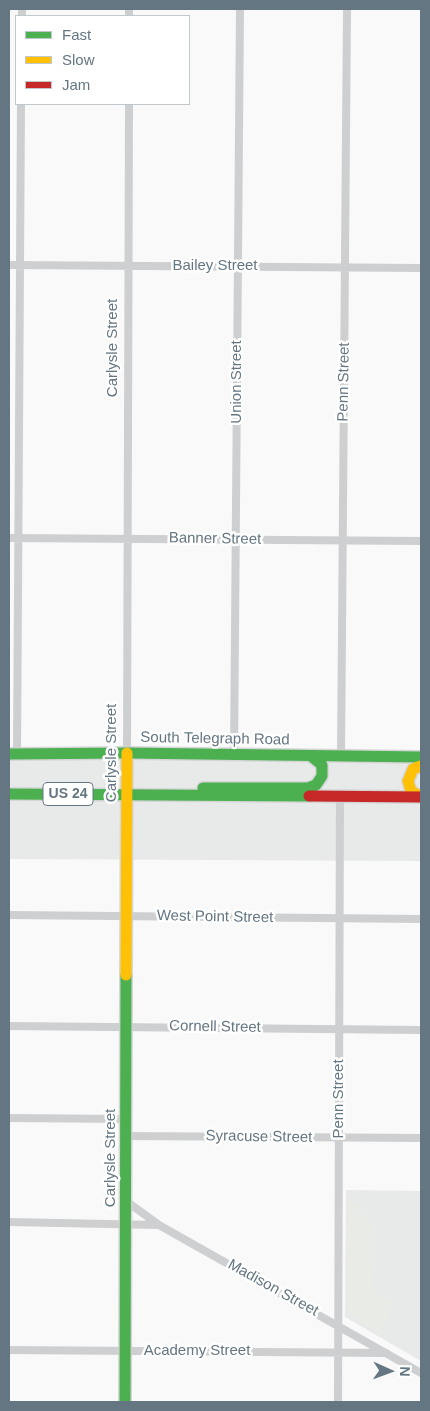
<!DOCTYPE html>
<style>
body{margin:0}
#map{position:relative;width:430px;height:1411px;overflow:hidden;background:#f9f9f9;font-family:Helvetica,sans-serif}
canvas{display:block}
.frame{position:absolute;inset:0;border:10px solid #657683;pointer-events:none}
.legend{position:absolute;left:15px;top:15px;width:175px;height:90px;box-sizing:border-box;background:#fff;border:1px solid #c1c8cd;margin:0;padding:6px 9px;list-style:none;font-size:15px;color:#657683}
.legend li{display:flex;align-items:center;gap:10px;height:25px}
.legend b{width:25px;border:1px solid #c1c8cd}
.north{position:absolute;left:365px;top:1346px;width:50px;height:50px;-webkit-text-stroke:4px #fff;paint-order:stroke;rotate:92deg;font-size:14px;font-weight:700;line-height:20px;text-align:center;color:#657683}
.north::after{content:'';display:block;margin:auto;width:18px;height:22px;background:#657683;clip-path:polygon(50% 0,100% 100%,50% 72%,0 100%)}
</style>
<div id="map">
<canvas width="430" height="1411"></canvas>
<div class="frame"></div>
<ul class="legend">
<li><b style="height:6px;background:#4caf50"></b>Fast</li>
<li><b style="height:6px;background:#ffc107"></b>Slow</li>
<li><b style="height:6px;background:#c62828"></b>Jam</li>
</ul>
<div class="north">N</div>
</div>
<script>
const ctx = document.querySelector('canvas').getContext('2d');
ctx.lineJoin = 'round';
function paint(path, color) { ctx.fillStyle = color; ctx.fill(path, 'evenodd'); }
const poly = rows => new Path2D(rows.map(r => 'M' + r).join(''));
function stroke(path, color, width, dash) { ctx.strokeStyle = color; ctx.lineWidth = width; ctx.lineCap = dash ? 'butt' : 'round'; ctx.setLineDash(dash || []); ctx.stroke(path); }
function label(font, color, halo, rows, align = 'center') {
  ctx.font = font + ' Helvetica,sans-serif'; ctx.lineWidth = 5; ctx.setLineDash([]); ctx.textBaseline = 'middle'; ctx.strokeStyle = halo; ctx.fillStyle = color; for (const [text, x, y, turn = 0] of rows) {
    ctx.save(); ctx.translate(x, y); ctx.rotate((+turn || 0) * Math.PI / 180); ctx.textAlign = isNaN(turn) ? turn : align; if (halo) ctx.strokeText(text, 0, 0); ctx.fillText(text, 0, 0); ctx.restore();
  }
}
const built = poly([
 [9,753,421,756,421,861,9,859],
 [346,1190,421,1191,421,1361,345,1317]
]);
const green = poly([
 [348,1200,366,1215,374,1227,376,1239,373,1290,395,1305,380,1333,348,1313]
]);
const street = poly([
 [22,16,22,9],
 [129,16,129,9],
 [9,265,421,268],
 [9,538,421,541],
 [127,753,129,104],
 [17,754,21,104],
 [234,755,240,9],
 [341,756,347,9],
 [9,915,421,919],
 [9,1026,421,1030],
 [9,1118,126,1119],
 [126,1136,421,1138],
 [126,1201,159,1225,421,1373],
 [9,1222,159,1225],
 [9,1350,386,1353],
 [338,1402,340,796]
]);
const fast = poly([
 [9,754,127,753,421,757],
 [203,788,308,788,316,785,322,776,322,765,311,756],
 [9,794,309,796],
 [125,1402,126,975]
]);
const slow = poly([
 [421,766,413,769,408,781,411,791,421,797],
 [126,975,127,753]
]);
const jam = poly([
 [309,796,421,797]
]);
const shields = [
 [68,794,50]
];
const shieldNames = [
 ["US 24",68,794]
];
const streetNames = [
 ["Bailey Street",215,266],
 ["Carlysle Street",113,348,-90],
 ["Union Street",237,382,-90],
 ["Penn Street",344,382,-89],
 ["Banner Street",215,539,1],
 ["South Telegraph Road",215,739,1],
 ["Carlysle Street",112,753,-90],
 ["West Point Street",215,917,1],
 ["Cornell Street",215,1027,1],
 ["Penn Street",339,1099,-90],
 ["Syracuse Street",259,1137,1],
 ["Carlysle Street",111,1158,-90],
 ["Madison Street",273,1288,29],
 ["Academy Street",197,1351]
];
paint(built, '#e8e9e9');
paint(green, '#e8ebe6');
stroke(fast, '#d5d6d7', 14);
stroke(slow, '#d5d6d7', 14);
stroke(jam, '#d5d6d7', 14);
stroke(street, '#cecfd0', 8);
stroke(fast, '#4caf50', 11);
stroke(slow, '#ffc107', 11);
stroke(jam, '#c62828', 11);
for (const [x, y, w] of shields) { const box = new Path2D(); box.roundRect(x - w / 2, y - 11.5, w, 23, 4); ctx.fillStyle = '#fff'; ctx.fill(box); stroke(box, '#657683', 1); }
label('bold 14px', '#657683', null, shieldNames);
label('15px', '#657683', '#fff', streetNames);
</script>
